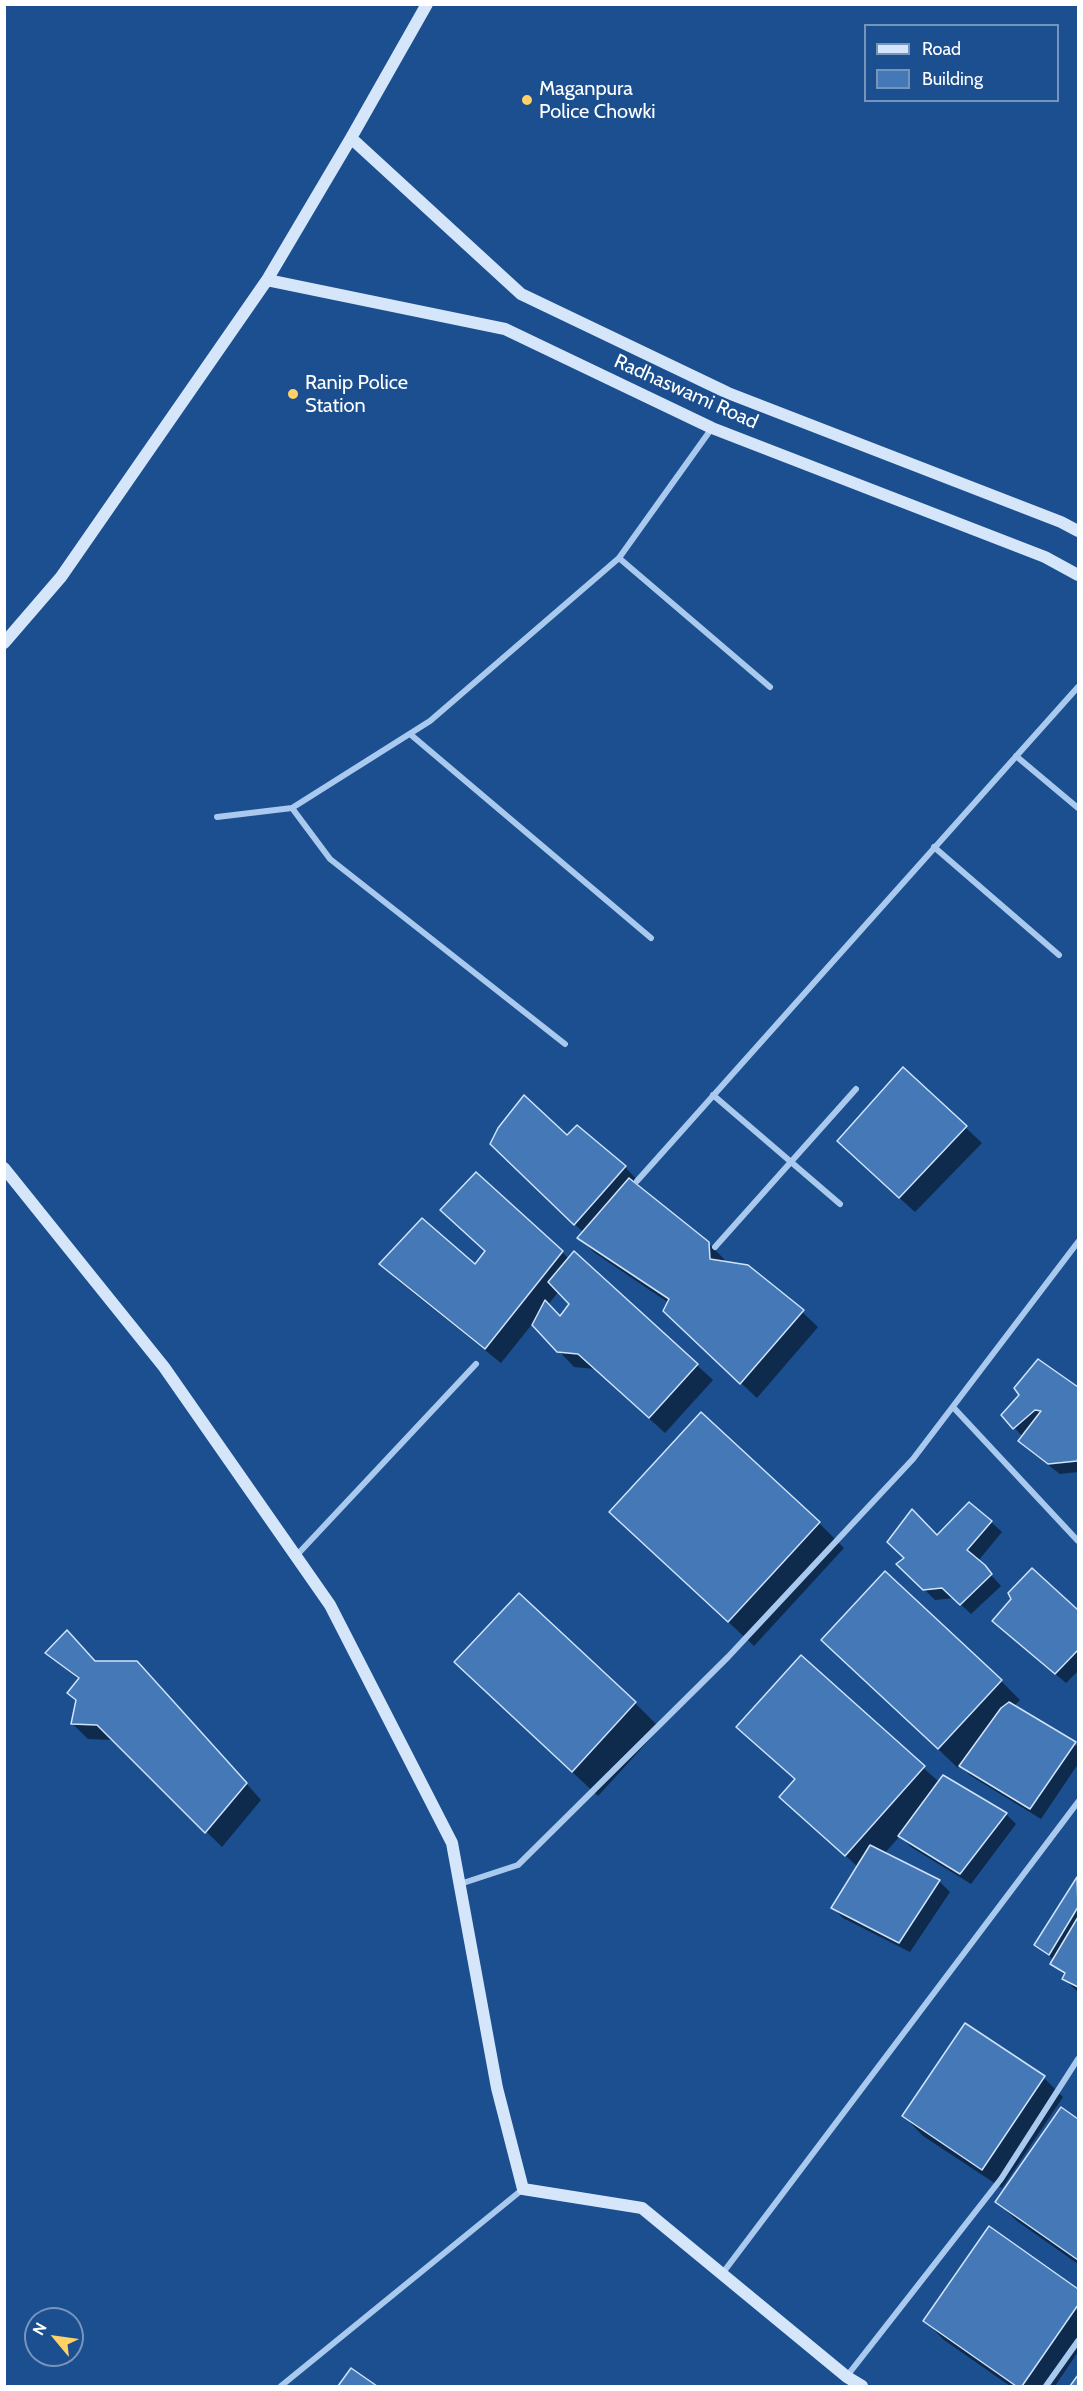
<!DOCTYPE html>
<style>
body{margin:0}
#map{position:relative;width:1083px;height:2391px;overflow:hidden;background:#1b4f8f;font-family:Cabin,sans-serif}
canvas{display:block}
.frame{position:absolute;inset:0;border:6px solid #fff;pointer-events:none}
.legend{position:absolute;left:864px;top:24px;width:195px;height:78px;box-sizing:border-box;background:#1b4f8f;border:2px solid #7695bc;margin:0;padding:8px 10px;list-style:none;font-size:18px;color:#fff}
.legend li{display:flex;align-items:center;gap:12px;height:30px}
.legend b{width:30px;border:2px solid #7695bc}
.north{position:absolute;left:24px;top:2307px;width:60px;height:60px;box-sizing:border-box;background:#1b4f8f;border:2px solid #7695bc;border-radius:50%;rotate:299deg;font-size:16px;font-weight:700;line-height:24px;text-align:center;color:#fff}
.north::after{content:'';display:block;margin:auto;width:21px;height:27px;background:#ffd166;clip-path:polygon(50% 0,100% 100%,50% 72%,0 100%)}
</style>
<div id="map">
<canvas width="1083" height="2391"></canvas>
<div class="frame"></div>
<ul class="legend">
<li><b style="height:8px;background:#d6e6fa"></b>Road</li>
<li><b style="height:16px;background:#4478b7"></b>Building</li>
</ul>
<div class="north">N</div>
</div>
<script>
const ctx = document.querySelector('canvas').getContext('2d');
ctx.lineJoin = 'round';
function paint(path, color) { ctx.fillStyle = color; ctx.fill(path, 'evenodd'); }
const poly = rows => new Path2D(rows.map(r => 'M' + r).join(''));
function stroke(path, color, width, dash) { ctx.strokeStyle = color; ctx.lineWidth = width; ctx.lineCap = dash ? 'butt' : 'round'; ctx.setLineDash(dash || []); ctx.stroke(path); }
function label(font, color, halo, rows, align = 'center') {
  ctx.font = font + ' Cabin,sans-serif'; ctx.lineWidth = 4.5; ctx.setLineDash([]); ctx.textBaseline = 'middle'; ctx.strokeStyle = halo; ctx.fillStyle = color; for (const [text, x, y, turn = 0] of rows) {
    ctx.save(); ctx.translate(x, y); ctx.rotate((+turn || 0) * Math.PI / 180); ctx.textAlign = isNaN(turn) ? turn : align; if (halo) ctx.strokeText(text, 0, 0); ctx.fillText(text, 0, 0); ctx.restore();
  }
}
const shadow = poly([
 [903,1069,982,1143,915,1212,854,1157],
 [578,1127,625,1167,640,1183,637,1186,708,1243,724,1259,724,1263,802,1312,818,1327,757,1398,680,1326,669,1303,595,1253,579,1238,584,1233,507,1159,567,1137],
 [562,1252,569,1259,574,1253,713,1380,665,1433,595,1369,574,1367,533,1323,501,1363,397,1280,381,1264,475,1266],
 [559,1291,571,1304,560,1317,548,1305],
 [1038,1361,1078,1389,1078,1472,1060,1474,1030,1451,1020,1441,1023,1437,1003,1415,1021,1395],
 [611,1512,819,1523,844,1548,754,1646],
 [991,1522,1002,1532,978,1561,1001,1586,971,1614,954,1598,935,1600,899,1564,937,1537],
 [1032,1570,1078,1612,1078,1671,1066,1683,1005,1631,1013,1599],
 [823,1640,1001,1681,1020,1700,1014,1706,1078,1747,1078,1764,1041,1819,971,1776,960,1765,958,1768],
 [47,1653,96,1662,137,1662,153,1678,261,1800,222,1847,114,1740,88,1739,73,1724,79,1680],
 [801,1657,939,1782,1006,1814,1016,1824,971,1884,911,1847,900,1836,884,1854,940,1882,950,1892,910,1952,843,1918,833,1908,858,1867,801,1816,796,1780,758,1746],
 [481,1687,635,1703,660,1728,598,1796],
 [1078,1880,1078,1992,1064,1979,1066,1976,1052,1964,1054,1960,1036,1945],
 [1044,2078,1063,2097,1002,2188,923,2136,904,2116],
 [1062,2109,1078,2121,1078,2264,1017,2221,997,2202],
 [989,2228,1078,2291,1078,2352,1055,2386,1010,2386,944,2340,925,2321]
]);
const building = poly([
 [903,1067,967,1126,899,1198,837,1141,903,1067],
 [524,1095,567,1135,577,1125,626,1166,574,1225,490,1144,498,1128,524,1095],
 [476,1172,563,1251,485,1349,379,1264,422,1218,475,1264,485,1251,440,1210,476,1172],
 [629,1178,709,1242,710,1259,748,1265,804,1310,740,1384,663,1311,669,1299,577,1238,629,1178],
 [574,1251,698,1364,649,1418,578,1354,557,1352,532,1325,545,1300,560,1316,569,1304,548,1282,574,1251],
 [1038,1359,1078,1387,1078,1458,1077,1461,1048,1464,1018,1441,1041,1411,1035,1410,1013,1429,1001,1415,1019,1395,1014,1388,1038,1359],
 [701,1412,820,1522,728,1622,609,1512,701,1412],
 [969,1502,992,1521,967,1550,985,1565,992,1574,960,1605,942,1588,923,1590,896,1564,904,1558,887,1542,912,1509,937,1535,969,1502],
 [1032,1568,1078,1610,1078,1650,1055,1674,992,1621,1011,1599,1008,1593,1032,1568],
 [885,1571,1002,1680,938,1749,821,1640,885,1571],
 [519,1593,636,1702,572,1772,454,1662,519,1593],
 [67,1630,95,1661,137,1661,247,1783,205,1833,97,1725,71,1724,76,1700,67,1693,79,1678,45,1653,67,1630],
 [801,1655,925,1766,845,1856,779,1797,795,1779,736,1727,801,1655],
 [1009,1702,1076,1742,1030,1809,959,1766,1001,1708,1009,1702],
 [943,1775,1007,1813,960,1874,898,1836,943,1775],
 [870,1845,940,1880,899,1943,831,1908,870,1845],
 [1077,1877,1078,1907,1049,1955,1034,1945,1077,1877],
 [1078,1917,1078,1987,1062,1979,1065,1973,1050,1964,1078,1917],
 [965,2023,1045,2076,982,2170,902,2116,965,2023],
 [1061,2107,1078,2119,1078,2260,995,2202,1061,2107],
 [989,2226,1078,2289,1078,2305,1022,2386,1016,2386,923,2321,989,2226],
 [351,2368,377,2386,338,2386,351,2368],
 [1078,2375,1078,2386,1070,2386,1078,2375]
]);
const street = poly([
 [619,558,770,687],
 [410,734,651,938],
 [1016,756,1078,808],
 [292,808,330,859,565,1044],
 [217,817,292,808,430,721,619,558,712,428],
 [934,847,1059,955],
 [713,1095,840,1204],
 [637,1181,1078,687],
 [715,1247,856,1089],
 [953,1407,1078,1541],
 [296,1556,476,1364],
 [460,1884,518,1865,728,1657,913,1459,1078,1242],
 [722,2274,1078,1802],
 [847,2376,1001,2179,1078,2059],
 [281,2386,523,2189],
 [1046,2386,1078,2341]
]);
const secondary = poly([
 [351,138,521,294,728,393,1061,522,1078,531],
 [267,280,505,329,712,428,1045,557,1078,575],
 [4,643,61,577,267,280,351,138,427,4],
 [4,1168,164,1367,330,1605,452,1843,497,2088,523,2189,642,2208,847,2377,862,2386]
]);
const markers = [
 [527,100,6,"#ffd166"],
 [293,394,6,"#ffd166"]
];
const poiNames = [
 ["Maganpura",539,89],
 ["Police Chowki",539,112],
 ["Ranip Police",305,383],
 ["Station",305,406]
];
const streetNames = [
 ["Radhaswami Road",686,392,24]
];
paint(shadow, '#0007');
paint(building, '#4478b7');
stroke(building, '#cfe3fa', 1.5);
stroke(street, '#a9c9ee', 6);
stroke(secondary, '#d6e6fa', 12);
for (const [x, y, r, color] of markers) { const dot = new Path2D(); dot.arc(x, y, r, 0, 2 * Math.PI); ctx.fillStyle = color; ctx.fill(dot); stroke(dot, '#1b4f8f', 2); }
label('20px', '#fff', '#1b4f8f', poiNames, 'left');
label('20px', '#fff', '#1b4f8f', streetNames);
</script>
